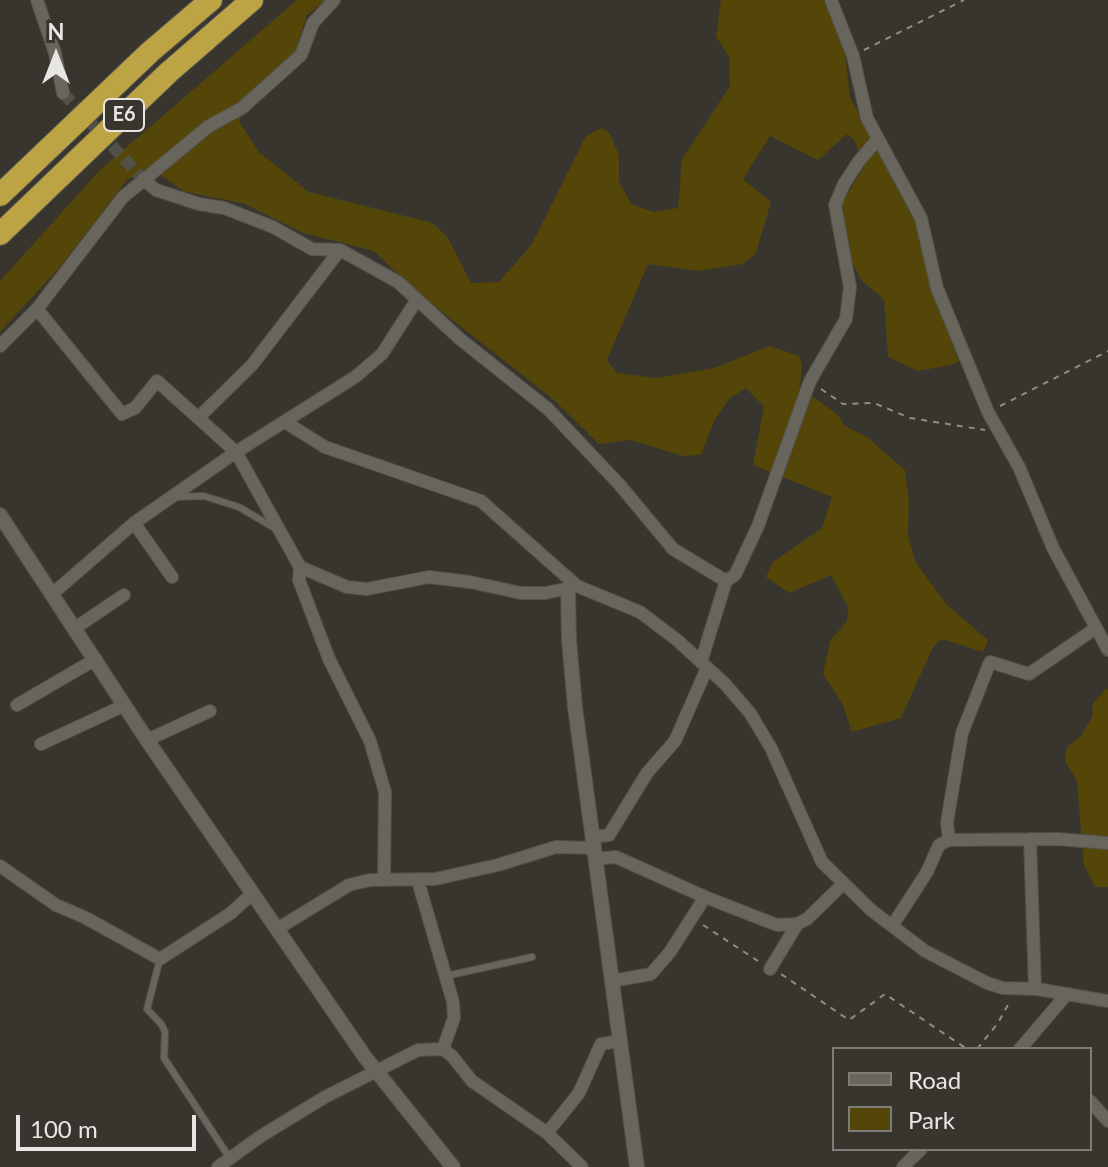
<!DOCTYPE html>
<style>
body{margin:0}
#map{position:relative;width:1108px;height:1167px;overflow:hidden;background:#37352e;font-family:Lato,sans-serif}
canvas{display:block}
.legend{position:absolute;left:832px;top:1047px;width:260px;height:104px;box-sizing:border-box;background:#37352e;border:2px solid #7e7c76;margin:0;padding:10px 14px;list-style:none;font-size:24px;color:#e8e6e2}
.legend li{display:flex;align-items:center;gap:16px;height:40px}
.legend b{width:40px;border:2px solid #7e7c76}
.north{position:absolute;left:16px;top:16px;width:80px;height:80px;-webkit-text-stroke:6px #37352e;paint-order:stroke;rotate:0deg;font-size:22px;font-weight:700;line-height:32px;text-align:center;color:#e8e6e2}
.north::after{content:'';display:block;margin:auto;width:28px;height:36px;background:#e8e6e2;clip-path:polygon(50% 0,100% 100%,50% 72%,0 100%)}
.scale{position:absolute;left:16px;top:1115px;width:180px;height:36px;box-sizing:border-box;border:4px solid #e8e6e2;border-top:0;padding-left:10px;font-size:24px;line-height:28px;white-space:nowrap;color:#e8e6e2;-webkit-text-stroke:6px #37352e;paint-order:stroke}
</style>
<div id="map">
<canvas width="1108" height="1167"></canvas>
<ul class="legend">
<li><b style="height:10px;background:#67655c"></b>Road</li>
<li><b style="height:22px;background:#544608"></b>Park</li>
</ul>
<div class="north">N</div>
<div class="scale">100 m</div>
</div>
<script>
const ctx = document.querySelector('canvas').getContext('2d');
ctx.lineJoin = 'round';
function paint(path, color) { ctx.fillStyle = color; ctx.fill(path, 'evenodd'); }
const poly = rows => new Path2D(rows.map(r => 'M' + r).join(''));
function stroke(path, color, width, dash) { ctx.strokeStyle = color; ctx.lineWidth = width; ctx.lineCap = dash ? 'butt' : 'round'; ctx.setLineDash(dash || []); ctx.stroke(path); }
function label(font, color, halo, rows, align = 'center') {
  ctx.font = font + ' Lato,sans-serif'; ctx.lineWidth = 8; ctx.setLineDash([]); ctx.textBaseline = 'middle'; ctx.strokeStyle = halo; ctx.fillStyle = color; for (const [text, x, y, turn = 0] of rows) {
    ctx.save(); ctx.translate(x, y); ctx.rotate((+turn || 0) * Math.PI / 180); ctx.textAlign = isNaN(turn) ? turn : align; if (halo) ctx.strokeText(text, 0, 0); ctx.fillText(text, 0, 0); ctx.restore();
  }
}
const green = poly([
 [297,0,326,0,307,15,294,55,239,105,240,123,259,152,309,192,433,223,448,238,471,283,499,282,532,244,586,136,602,128,610,134,619,155,619,182,631,204,654,212,678,208,682,159,730,86,729,57,716,36,721,0,824,0,845,53,850,97,916,223,935,298,959,361,951,365,918,371,888,357,884,299,862,281,830,223,865,165,854,140,847,134,818,160,770,136,743,179,771,202,756,253,743,264,699,271,648,264,607,360,617,373,656,378,714,368,770,346,799,356,802,365,800,388,837,414,845,426,868,438,905,470,909,501,908,536,916,563,947,605,988,640,983,652,942,639,933,647,901,718,852,732,842,703,823,674,830,641,847,621,848,607,831,575,789,593,766,577,773,562,822,528,832,497,753,465,764,407,746,388,729,399,714,421,701,455,683,456,630,440,599,444,554,400,417,292,374,251,303,233,245,204,183,191,150,167,127,180,59,268,0,332,0,281,100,170],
 [1107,688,1108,690,1108,887,1095,887,1084,865,1077,781,1065,761,1067,747,1081,736,1092,717,1093,704]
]);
const minorTunnel = poly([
 [63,93,143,179]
]);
const path = poly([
 [864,50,964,0],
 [821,389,843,404,874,403,910,418,985,430],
 [1000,406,1108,351],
 [703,925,758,961],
 [781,974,849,1020,885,994,967,1049],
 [977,1049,998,1023,1010,1001]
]);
const service = poly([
 [175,497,204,496,239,507,276,529],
 [160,959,147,1009,162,1025,165,1032,164,1058,229,1157],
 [446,976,532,957]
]);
const minor = poly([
 [37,0,55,53,63,93],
 [831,0,853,56,867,118,921,218,937,288,988,412,1019,467,1053,548,1108,650],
 [143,179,156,190,199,204,224,208,273,227,312,249,340,250,398,282,460,339,548,409,619,484,673,549,726,581],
 [37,309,122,414,135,408,157,381,236,452,300,567,299,580,329,659,370,741,385,792,384,880],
 [0,346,37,309,123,197,209,126,242,108,301,55,313,23,334,0],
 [198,418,252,365,340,250],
 [285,422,325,447,481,501,577,586,640,612,677,640,725,684,750,713,771,748,822,862,871,910,925,951,987,983,1003,988,1037,989,1108,1001],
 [134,523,172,577],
 [300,567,347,587,367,589,429,577,470,582,521,593,546,593,574,587],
 [51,595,134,523,236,452,355,377,382,354,416,301],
 [75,628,124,595],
 [701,662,726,581,735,575,758,526,810,381,846,319,850,287,835,205,844,184,859,161,878,139],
 [17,705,96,659],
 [147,740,210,711],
 [41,744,125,705],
 [593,837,609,835,647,773,675,741,707,668],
 [1030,839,1035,989],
 [949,840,947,822,962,733,990,662,1029,674,1096,628],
 [596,859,616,857,705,897,777,925,797,924,807,919,843,884],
 [0,866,56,905,84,917,160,959,231,913,253,893],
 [418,881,453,1002,454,1018,443,1049],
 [892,926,927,872,939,845,949,840,1058,839,1108,843],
 [277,929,349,885,370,880,435,879,498,865,556,847,595,848],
 [770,969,798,923],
 [612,981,651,974,670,952,705,897],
 [1020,1049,1067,994],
 [1090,1101,1108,1121],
 [547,1133,579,1093,601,1044,620,1041],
 [218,1167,261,1136,325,1097,418,1050,443,1049,452,1056,472,1081,547,1133,582,1167],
 [903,1167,921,1149]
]);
const tertiary = poly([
 [0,515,147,740,365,1057,453,1167],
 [568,588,569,640,575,707,637,1167]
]);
const motorway = poly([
 [0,195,150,52,211,0],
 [0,234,169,72,252,0]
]);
const shields = [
 [124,115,40]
];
const shieldNames = [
 ["E6",124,115]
];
paint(green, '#544608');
stroke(minorTunnel, '#525049', 12, [12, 6]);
stroke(service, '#53514b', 8);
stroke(minor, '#53514b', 14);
stroke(tertiary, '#53514b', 16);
stroke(motorway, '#53514b', 24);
stroke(path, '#8e8c86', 2, [6, 6]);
stroke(service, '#67655c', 6);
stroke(minor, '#67655c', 12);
stroke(tertiary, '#67655c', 14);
stroke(motorway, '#bca344', 22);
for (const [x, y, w] of shields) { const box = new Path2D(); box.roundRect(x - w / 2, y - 16, w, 32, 6); ctx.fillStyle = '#37352e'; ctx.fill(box); stroke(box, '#e8e6e2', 2); }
label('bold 20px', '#e8e6e2', null, shieldNames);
</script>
